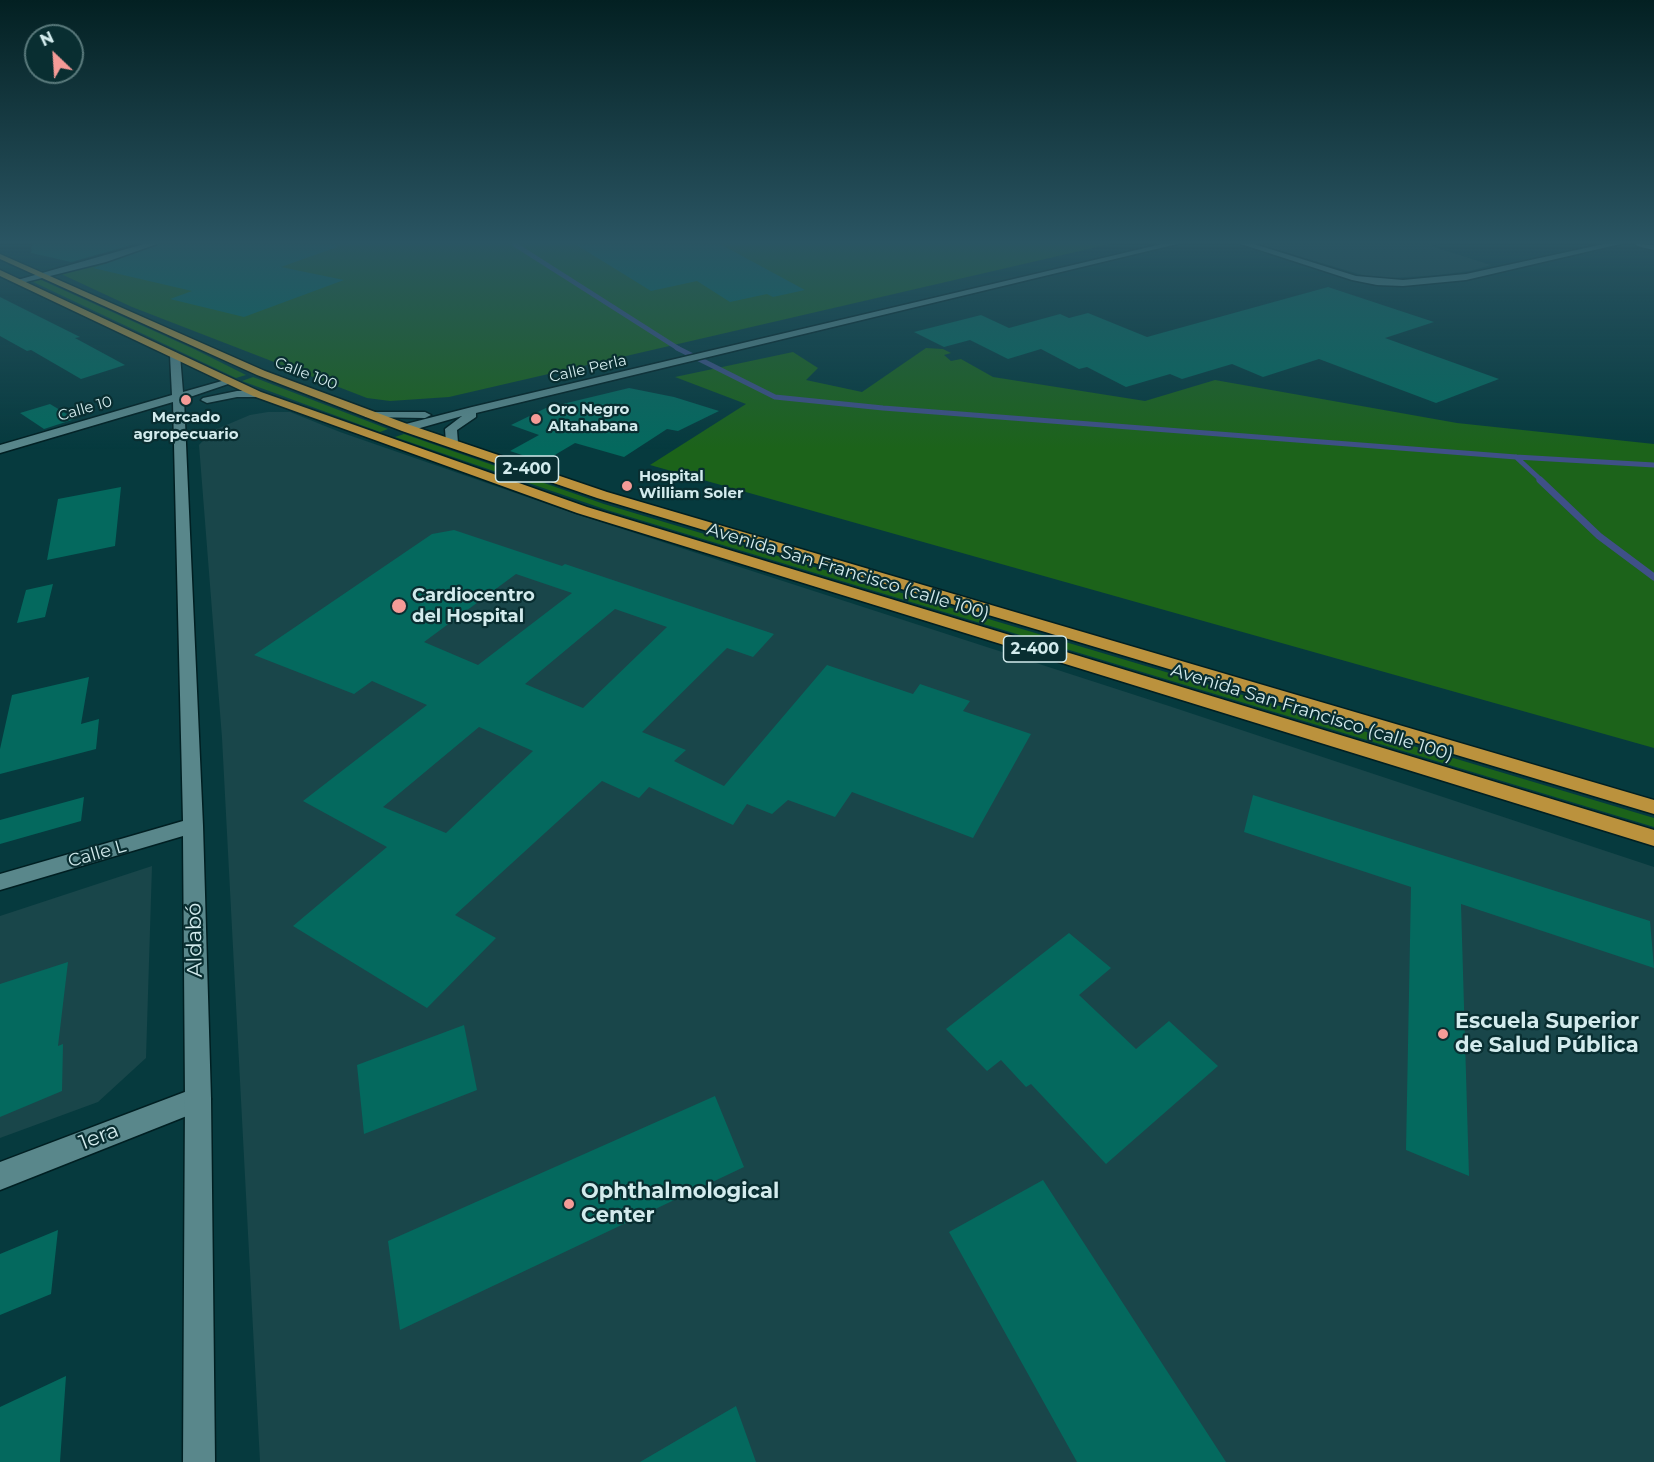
<!DOCTYPE html>
<meta charset="utf-8">
<style>
body{margin:0}
#map{position:relative;width:1654px;height:1462px;overflow:hidden;background:#063a3e;font-family:Montserrat,sans-serif}
canvas{display:block}
.north{position:absolute;left:24px;top:24px;width:60px;height:60px;box-sizing:border-box;background:#092e31;border:2px solid #5a7a7c;border-radius:50%;rotate:335deg;font-size:16px;font-weight:700;line-height:24px;text-align:center;color:#d3ebed}
.north::after{content:'';display:block;margin:auto;width:21px;height:27px;background:#f59b97;clip-path:polygon(50% 0,100% 100%,50% 72%,0 100%)}
</style>
<div id="map">
<canvas width="1654" height="1462"></canvas>
<div class="north">N</div>
</div>
<script>
const ctx = document.querySelector('canvas').getContext('2d');
ctx.lineJoin = 'round';
function paint(path, color) { ctx.fillStyle = color; ctx.fill(path, 'evenodd'); }
const poly = rows => new Path2D(rows.map(r => 'M' + r).join(''));
function stroke(path, color, width, dash) { ctx.strokeStyle = color; ctx.lineWidth = width; ctx.lineCap = dash ? 'butt' : 'round'; ctx.setLineDash(dash || []); ctx.stroke(path); }
function label(font, color, halo, rows, align = 'center') {
  ctx.font = font + ' Montserrat,sans-serif'; ctx.lineWidth = 4.5; ctx.setLineDash([]); ctx.textBaseline = 'middle'; ctx.strokeStyle = halo; ctx.fillStyle = color; for (const [text, x, y, turn = 0] of rows) {
    ctx.save(); ctx.translate(x, y); ctx.rotate((+turn || 0) * Math.PI / 180); ctx.textAlign = isNaN(turn) ? turn : align; if (halo) ctx.strokeText(text, 0, 0); ctx.fillText(text, 0, 0); ctx.restore();
  }
}
const built = poly([
 [1257,244,1441,244,1431,246,1491,265,1470,271,1438,275,1376,279],
 [268,412,290,412,340,432,576,514,1169,706,1654,867,1654,1462,260,1462,222,738,199,445,212,431,250,415],
 [152,866,146,1058,98,1102,0,1138,0,916]
]);
const green = poly([
 [157,244,1110,244,449,397,390,401,367,398,132,307,61,274],
 [37,278,196,350,246,375,236,378,29,280],
 [926,348,943,349,951,353,944,355,951,361,961,359,993,377,1145,401,1215,380,1457,423,1654,444,1654,748,650,465,746,404,675,377,793,352,818,368,806,380,862,392],
 [253,377,279,387,388,429,380,432,242,381],
 [404,434,604,504,1654,818,1654,827,607,510,395,437]
]);
const streamFar2 = poly([
 [514,244,679,349]
]);
const streamFar1 = poly([
 [677,348,775,397,883,408,1516,457,1654,465],
 [1516,457,1542,481]
]);
const stream = poly([
 [1540,480,1599,536,1654,577]
]);
const building = poly([
 [32,244,135,244,71,262,31,253],
 [159,244,336,244,337,247,281,267,344,280,244,317,170,299,192,291,93,268],
 [575,244,720,244,805,290,773,297,767,294,730,302,697,281,651,291],
 [1328,287,1434,322,1385,338,1499,379,1436,403,1319,359,1263,377,1232,364,1182,379,1170,374,1126,387,1087,367,1079,369,1041,349,1008,359,970,340,944,347,914,332,981,315,1009,328,1060,314,1069,318,1088,313,1147,337],
 [0,297,80,337,75,338,125,365,81,379,31,350,27,351,0,336],
 [629,388,674,397,719,411,678,431,667,429,624,457,575,443,543,462,510,451,539,435,511,425,546,408],
 [50,404,75,419,44,429,20,413],
 [121,487,115,546,47,560,58,499],
 [454,530,562,566,565,564,774,634,753,657,727,648,642,732,686,750,674,761,724,786,827,665,913,694,920,684,970,701,963,711,1031,734,973,838,852,792,835,817,788,800,772,814,747,804,733,825,649,787,639,798,602,781,455,915,496,938,427,1008,293,926,387,847,303,801,427,705,372,681,354,694,254,655,432,534],
 [516,574,572,593,478,665,424,642],
 [615,609,667,627,583,708,525,684],
 [479,727,533,751,446,833,383,807],
 [53,584,45,617,17,623,26,590],
 [89,677,81,724,99,719,96,749,0,774,0,749,12,695],
 [1253,795,1650,921,1654,968,1461,904,1469,1176,1406,1150,1411,887,1244,832],
 [84,797,81,821,0,844,0,820],
 [1069,933,1111,968,1079,995,1136,1049,1169,1021,1218,1066,1106,1164,1031,1084,1026,1087,1001,1060,987,1071,946,1029],
 [68,962,58,1046,63,1044,62,1091,0,1117,0,984],
 [464,1025,477,1090,364,1134,357,1065],
 [715,1096,744,1167,400,1330,388,1241],
 [1043,1180,1226,1462,1077,1462,949,1232],
 [58,1230,51,1294,0,1315,0,1254],
 [66,1376,60,1462,0,1462,0,1407],
 [736,1406,756,1462,640,1462]
]);
const street = poly([
 [144,244,157,244,106,262,18,284,14,281,144,244],
 [1241,244,1254,244,1356,276,1403,280,1466,274,1604,244,1620,244,1466,280,1403,286,1377,285,1352,280,1241,244],
 [1636,244,1654,245,1654,250,1637,246,1636,244],
 [198,1087,207,1090,211,1099,207,1108,0,1190,0,1162,198,1087]
]);
const secondary = poly([
 [1162,244,1177,244,476,413,476,417,457,430,458,443,452,447,446,443,445,429,462,416,406,432,400,428,402,425,472,407,1162,244],
 [175,352,180,355,183,392,229,379,234,382,184,399,203,826,211,1099,215,1462,183,1462,185,1099,183,836,0,890,0,874,183,821,173,402,0,453,0,445,172,395,170,355,175,352],
 [237,391,257,391,263,394,257,397,237,397,207,403,201,400,203,398,237,391],
 [369,412,425,412,431,415,425,418,365,417,365,413,369,412]
]);
const highway = poly([
 [0,254,265,371,410,425,607,492,1654,800,1654,814,597,498,402,431,257,375,0,259,0,254],
 [0,270,261,392,587,507,1654,830,1654,846,577,513,253,396,0,276,0,270]
]);
const markers = [
 [186,400,6,"#f59b97"],
 [536,419,6,"#f59b97"],
 [627,486,6,"#f59b97"],
 [399,606,8,"#f59b97"],
 [1443,1034,6,"#f59b97"],
 [569,1204,6,"#f59b97"]
];
const farStreetnames = [
 ["Calle Perla",588,369,-13],
 ["Calle 100",306,374,21],
 ["Calle 10",85,409,-16]
];
const farPoinames = [
 ["Oro Negro",548,410],
 ["Altahabana",548,427],
 ["Mercado",186,418,"center"],
 ["agropecuario",186,435,"center"],
 ["Hospital",639,477],
 ["William Soler",639,494]
];
const shields = [
 [527,469,63],
 [1035,649,63]
];
const shieldNames = [
 ["2-400",527,469],
 ["2-400",1035,649]
];
const streetNames = [
 ["Avenida San Francisco (calle 100)",848,572,17],
 ["Avenida San Francisco (calle 100)",1312,713,17],
 ["Calle L",97,854,-16]
];
const poiNames = [
 ["Cardiocentro",412,596],
 ["del Hospital",412,617]
];
const nearStreetnames = [
 ["Aldabó",195,940,-91],
 ["1era",99,1137,-21]
];
const nearPoinames = [
 ["Escuela Superior",1455,1022],
 ["de Salud Pública",1455,1046],
 ["Ophthalmological",581,1192],
 ["Center",581,1216]
];
paint(built, '#19464a');
paint(green, '#1c631a');
stroke(streamFar2, '#3f5087', 4.5);
stroke(streamFar1, '#3f5087', 5);
stroke(stream, '#3f5087', 7);
paint(building, '#04695e');
stroke(street, '#001f22', 3);
stroke(secondary, '#001f22', 3);
stroke(highway, '#001f22', 3);
paint(street, '#59878b');
paint(secondary, '#59878b');
paint(highway, '#bb923d');
const sky = ctx.createLinearGradient(0, 0, 0, 449);
sky.addColorStop(0, '#032022');
sky.addColorStop(0.54, '#2a5563');
sky.addColorStop(1, '#2a556300');
ctx.fillStyle = sky;
ctx.fillRect(0, 0, 1654, 449);
for (const [x, y, r, color] of markers) { const dot = new Path2D(); dot.arc(x, y, r, 0, 2 * Math.PI); ctx.fillStyle = color; ctx.fill(dot); stroke(dot, '#092e31', 2); }
label('15px', '#d3ebed', '#092e31', farStreetnames);
label('bold 15px', '#d3ebed', '#092e31', farPoinames, 'left');
for (const [x, y, w] of shields) { const box = new Path2D(); box.roundRect(x - w / 2, y - 13, w, 26, 4.5); ctx.fillStyle = '#092e31'; ctx.fill(box); stroke(box, '#d3ebed', 1.5); }
label('bold 16px', '#d3ebed', null, shieldNames);
label('18px', '#d3ebed', '#092e31', streetNames);
label('bold 18px', '#d3ebed', '#092e31', poiNames, 'left');
label('21px', '#d3ebed', '#092e31', nearStreetnames);
label('bold 21px', '#d3ebed', '#092e31', nearPoinames, 'left');
</script>
